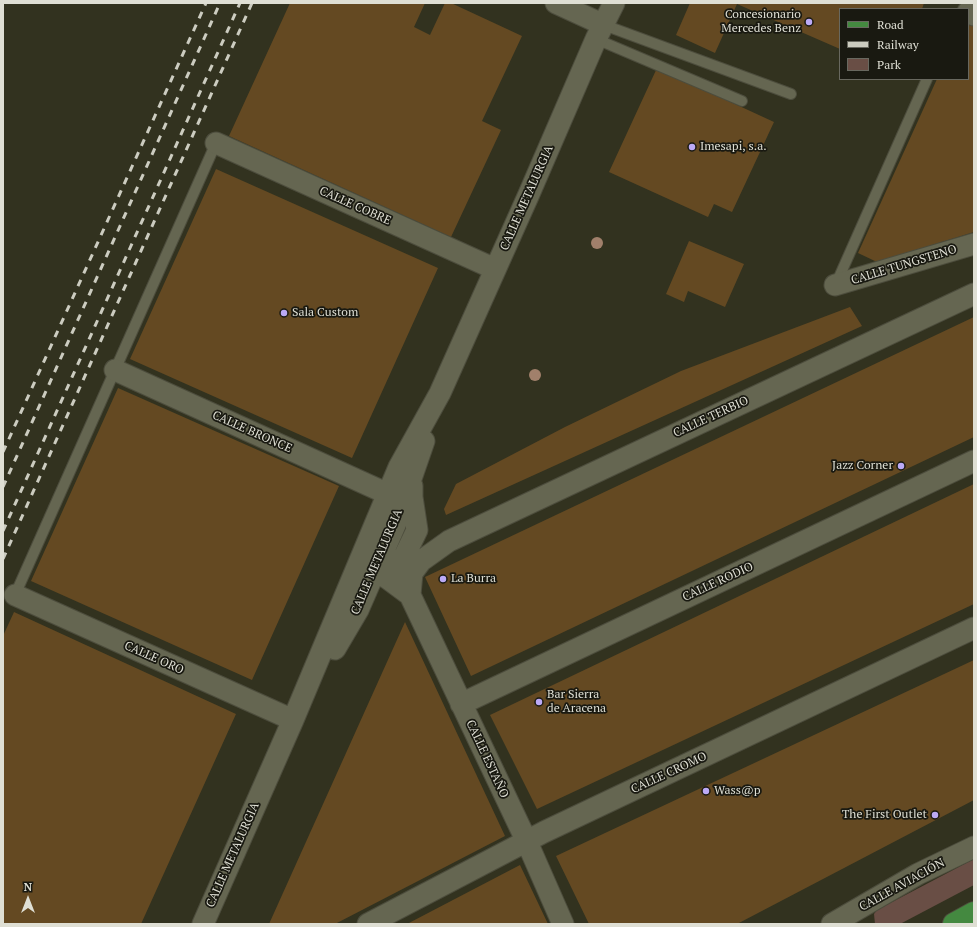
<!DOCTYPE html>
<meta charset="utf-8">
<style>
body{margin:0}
#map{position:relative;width:977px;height:927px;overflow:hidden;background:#32321f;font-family:"PT Serif",serif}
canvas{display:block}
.frame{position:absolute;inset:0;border:4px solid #dfdfd4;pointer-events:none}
.legend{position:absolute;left:839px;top:8px;width:130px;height:72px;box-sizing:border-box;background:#191911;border:1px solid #68685f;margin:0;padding:5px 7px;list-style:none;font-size:12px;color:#dfdfd4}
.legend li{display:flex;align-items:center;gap:8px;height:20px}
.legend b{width:20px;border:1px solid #68685f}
.north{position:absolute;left:8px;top:879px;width:40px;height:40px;-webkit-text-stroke:3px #191911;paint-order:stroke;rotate:0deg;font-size:11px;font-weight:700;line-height:16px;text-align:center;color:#dfdfd4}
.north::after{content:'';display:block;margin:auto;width:14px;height:18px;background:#dfdfd4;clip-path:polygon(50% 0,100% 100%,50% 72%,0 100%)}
</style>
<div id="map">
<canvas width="977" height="927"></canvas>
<div class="frame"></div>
<ul class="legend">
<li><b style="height:5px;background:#448940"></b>Road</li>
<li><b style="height:5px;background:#ccccc0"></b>Railway</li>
<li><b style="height:11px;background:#694e45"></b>Park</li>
</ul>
<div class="north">N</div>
</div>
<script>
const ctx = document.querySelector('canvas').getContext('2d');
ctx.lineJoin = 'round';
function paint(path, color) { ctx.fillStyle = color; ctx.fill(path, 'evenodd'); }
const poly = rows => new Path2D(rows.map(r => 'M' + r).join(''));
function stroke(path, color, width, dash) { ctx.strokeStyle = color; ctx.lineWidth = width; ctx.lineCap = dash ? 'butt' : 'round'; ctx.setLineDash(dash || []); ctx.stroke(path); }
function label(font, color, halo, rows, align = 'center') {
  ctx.font = font + ' "PT Serif",serif'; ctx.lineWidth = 3.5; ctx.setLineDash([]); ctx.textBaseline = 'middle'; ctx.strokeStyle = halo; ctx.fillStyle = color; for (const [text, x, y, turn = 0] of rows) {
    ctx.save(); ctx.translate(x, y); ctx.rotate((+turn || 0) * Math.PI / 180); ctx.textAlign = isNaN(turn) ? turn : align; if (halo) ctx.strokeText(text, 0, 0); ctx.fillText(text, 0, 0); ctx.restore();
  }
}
const green = poly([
 [974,859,974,885,900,924,875,924,874,914,877,910]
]);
const building = poly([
 [290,3,425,3,414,27,430,35,445,3,451,3,522,36,482,121,501,130,451,237,229,136],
 [690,3,924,3,922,9,840,9,840,49,737,4,715,53,676,35],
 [968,23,974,26,974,232,877,262,858,253,937,79,968,79],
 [657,68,774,122,732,212,714,204,708,217,609,172],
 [216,169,438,268,352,458,130,359],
 [689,241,744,264,725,307,688,291,684,302,666,294],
 [850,307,862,326,446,515,444,509,456,484,565,427,681,371],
 [974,317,974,437,471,676,425,577],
 [118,388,339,486,252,680,31,581],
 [974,484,974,604,537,809,490,715],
 [14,612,236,714,141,924,3,924,3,636],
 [405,622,505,836,335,924,269,924],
 [974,660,974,800,737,924,589,924,556,856],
 [520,865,548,924,407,924]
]);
const service = poly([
 [604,25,791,94],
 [596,39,742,101],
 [836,284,927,79],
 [15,595,216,143]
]);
const minor = poly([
 [556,3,604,25],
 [968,12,974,15],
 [216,143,495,269],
 [835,285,974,244],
 [115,370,388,494,391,507],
 [380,537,371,557,383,575,410,595,527,842,563,924],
 [372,578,392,571,405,555,417,530,412,497,412,486],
 [15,595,293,720],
 [410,595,412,573,421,561,449,541,974,294],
 [335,649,358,610,395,525,424,441],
 [461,704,974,461],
 [203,924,293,720,399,467,440,393,529,194,596,39,614,3],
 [368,924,544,832,974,628],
 [832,924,918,874,974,847]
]);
const primary = poly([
 [954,924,974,913]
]);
const rail = poly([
 [3,452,206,3],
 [3,487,220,3],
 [3,531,240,3],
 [3,559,252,3]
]);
const trees = [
 [597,243],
 [535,375]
];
const markers = [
 [809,22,4,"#bcaaf6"],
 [692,147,4,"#bcaaf6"],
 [284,313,4,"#bcaaf6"],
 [901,466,4,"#bcaaf6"],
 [443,579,4,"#bcaaf6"],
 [539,702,4,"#bcaaf6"],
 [706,791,4,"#bcaaf6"],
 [935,815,4,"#bcaaf6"]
];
const poiNames = [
 ["Concesionario",801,15,"right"],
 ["Mercedes Benz",801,29,"right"],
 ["Imesapi, s.a.",700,147],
 ["Sala Custom",292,313],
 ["Jazz Corner",893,466,"right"],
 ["La Burra",451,579],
 ["Bar Sierra",547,695],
 ["de Aracena",547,709],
 ["Wass@p",714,791],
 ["The First Outlet",927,815,"right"]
];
const streetNames = [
 ["CALLE METALURGIA",527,198,-66],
 ["CALLE COBRE",355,206,24],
 ["CALLE TUNGSTENO",904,265,-17],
 ["CALLE TERBIO",711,417,-25],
 ["CALLE BRONCE",252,432,24],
 ["CALLE METALURGIA",377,562,-67],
 ["CALLE RODIO",718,582,-25],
 ["CALLE ORO",154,658,24],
 ["CALLE ESTAÑO",487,759,65],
 ["CALLE CROMO",669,773,-25],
 ["CALLE METALURGIA",233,855,-66],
 ["CALLE AVIACIÓN",902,885,-29]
];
paint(green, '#694e45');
paint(building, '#644922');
stroke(service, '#4d4d3d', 12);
stroke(minor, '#4d4d3d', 23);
stroke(primary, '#4d4d3d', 24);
stroke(service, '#656651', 10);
stroke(minor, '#656651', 21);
stroke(primary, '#448940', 22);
stroke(rail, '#ccccc0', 3, [7, 7]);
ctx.fillStyle = '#a1806b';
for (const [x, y] of trees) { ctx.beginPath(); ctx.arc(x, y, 6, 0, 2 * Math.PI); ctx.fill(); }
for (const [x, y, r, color] of markers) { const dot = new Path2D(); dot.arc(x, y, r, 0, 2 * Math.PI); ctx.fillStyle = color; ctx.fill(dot); stroke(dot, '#191911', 1.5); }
label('12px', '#dfdfd4', '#191911', poiNames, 'left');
label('12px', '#dfdfd4', '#191911', streetNames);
</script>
